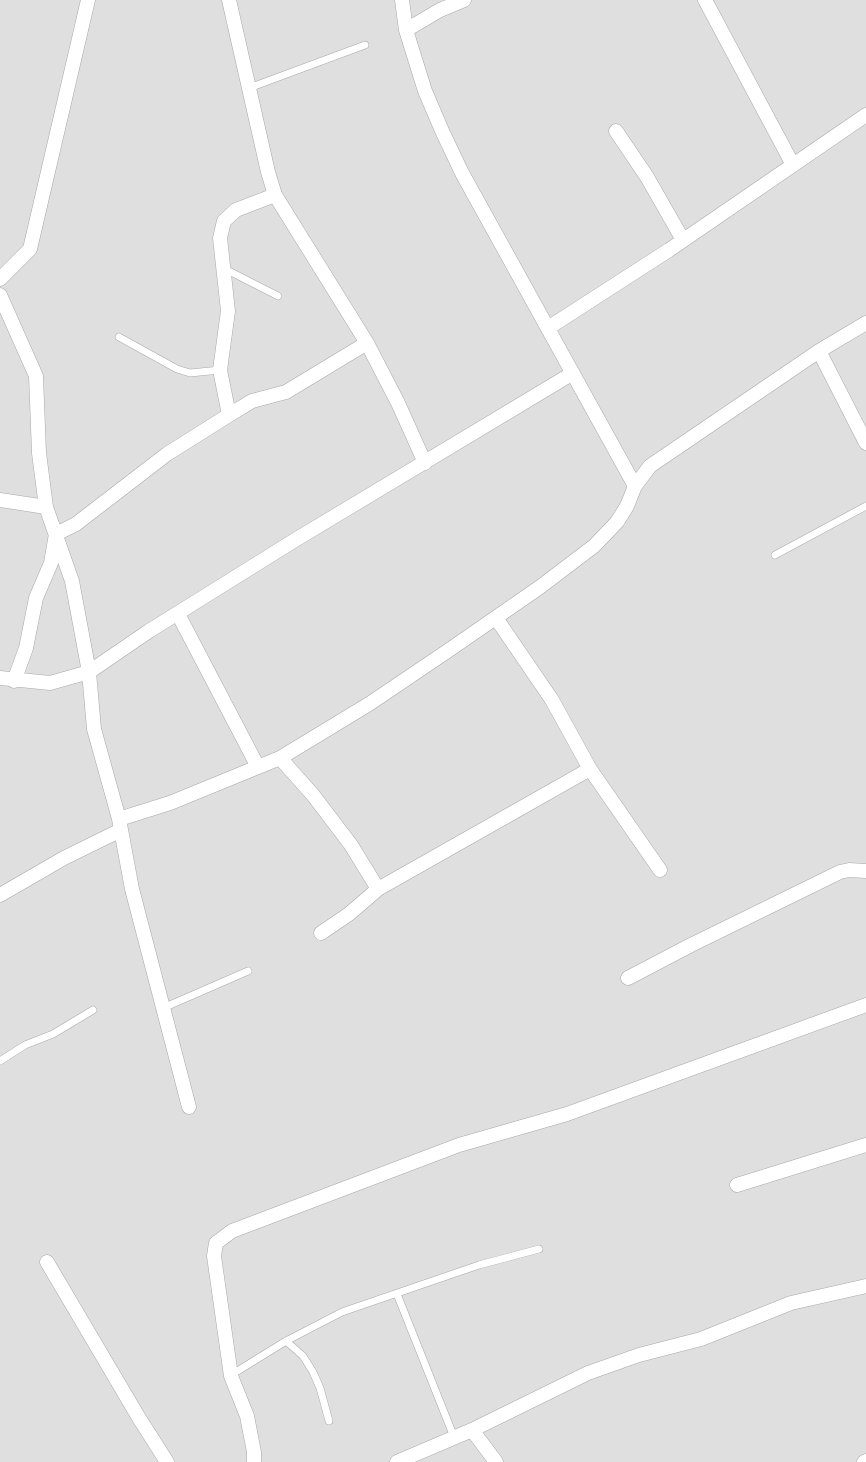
<!DOCTYPE html>
<style>
body{margin:0}
canvas{display:block;background:#f2efe9}
</style>
<canvas width="866" height="1462"></canvas>
<script>
const ctx = document.querySelector('canvas').getContext('2d');
ctx.lineJoin = 'round';
function paint(path, color) { ctx.fillStyle = color; ctx.fill(path, 'evenodd'); }
const poly = rows => new Path2D(rows.map(r => 'M' + r).join(''));
function stroke(path, color, width, dash) { ctx.strokeStyle = color; ctx.lineWidth = width; ctx.lineCap = dash ? 'butt' : 'round'; ctx.setLineDash(dash || []); ctx.stroke(path); }
const residential = poly([
 [0,0,866,0,866,1462,0,1462]
]);
const lane = poly([
 [249,88,365,45],
 [223,268,278,296],
 [119,337,177,369,190,373,220,370],
 [775,555,866,506],
 [163,1008,248,971],
 [0,1061,25,1045,53,1034,93,1010],
 [397,1294,454,1437],
 [286,1341,303,1356,313,1372,320,1388,329,1421],
 [231,1375,286,1341,342,1312,479,1265,539,1249]
]);
const street = poly([
 [229,0,268,172,275,195,367,343,398,403,425,463],
 [402,0,406,30,425,91,443,133,462,173,635,486],
 [705,0,793,165],
 [406,30,440,10,464,0],
 [616,131,647,177,683,240],
 [0,279,30,249,88,0],
 [0,295,36,376,39,453,46,507,72,581,89,672,94,729,119,819,170,803,280,758,369,704,449,650,540,587,594,546,617,522,627,506,635,486,650,466,819,351,866,323],
 [548,328,669,250,866,115],
 [819,351,866,443],
 [229,415,220,370,228,311,220,238,224,221,236,210,275,195],
 [0,500,46,507],
 [178,614,258,767],
 [496,618,552,700,590,769,660,870],
 [0,678,50,683,89,672,149,631,295,540,573,373],
 [14,681,26,648,36,598,51,563,56,534,76,524,167,454,229,415,252,401,286,392,367,343],
 [280,758,313,795,351,845,378,889],
 [119,819,132,889,189,1107],
 [0,895,64,858,121,830],
 [321,933,349,914,378,889,590,769],
 [628,978,691,945,840,872,849,870,866,871],
 [737,1185,866,1145],
 [47,1262,139,1418,167,1462],
 [472,1430,496,1462],
 [254,1462,254,1452,247,1416,231,1376,214,1256,216,1243,232,1231,459,1145,567,1114,866,1005],
 [397,1462,472,1430,588,1373,639,1355,701,1339,791,1303,866,1286],
 [864,1462,866,1461]
]);
paint(residential, '#e0dfdf');
stroke(lane, '#a9a9a9', 8);
stroke(street, '#a9a9a9', 15);
stroke(lane, '#fff', 7);
stroke(street, '#fff', 14);
</script>
